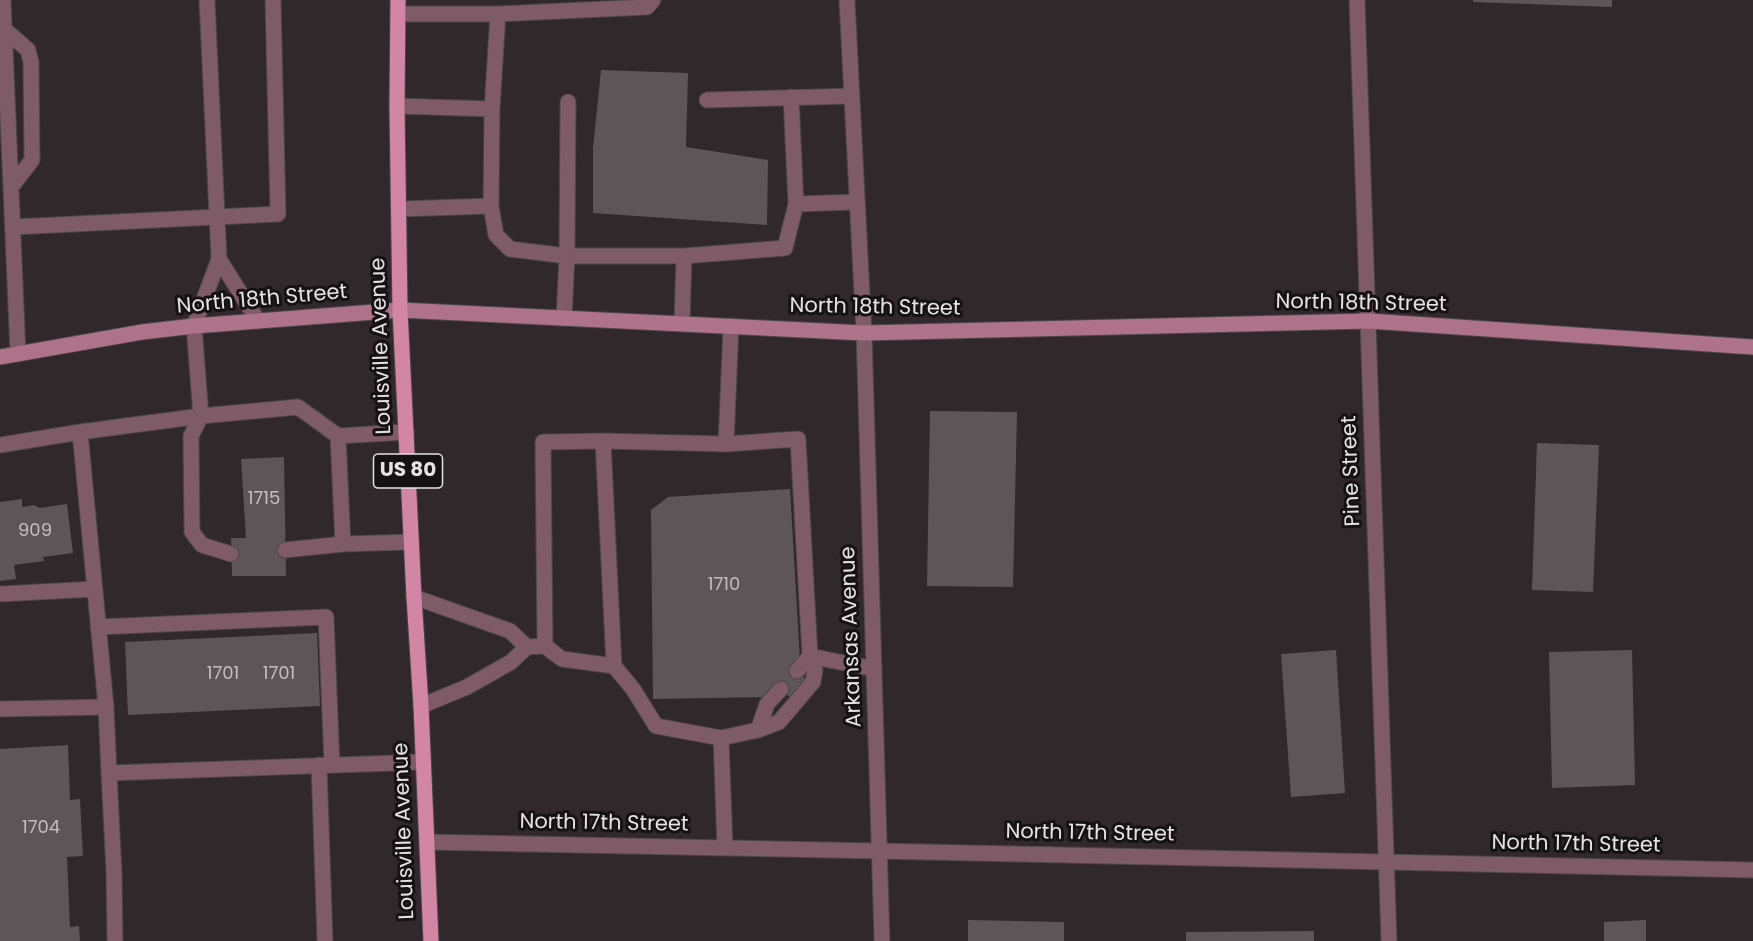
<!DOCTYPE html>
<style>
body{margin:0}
canvas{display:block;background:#30282b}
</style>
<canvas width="1753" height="941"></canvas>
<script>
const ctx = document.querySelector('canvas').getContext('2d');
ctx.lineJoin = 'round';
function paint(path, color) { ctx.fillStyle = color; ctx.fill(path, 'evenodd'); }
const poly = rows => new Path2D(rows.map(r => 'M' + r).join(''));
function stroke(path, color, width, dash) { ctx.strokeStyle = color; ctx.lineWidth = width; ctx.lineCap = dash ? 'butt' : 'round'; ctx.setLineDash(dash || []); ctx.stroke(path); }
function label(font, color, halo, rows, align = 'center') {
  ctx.font = font + ' Poppins,sans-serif'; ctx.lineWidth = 6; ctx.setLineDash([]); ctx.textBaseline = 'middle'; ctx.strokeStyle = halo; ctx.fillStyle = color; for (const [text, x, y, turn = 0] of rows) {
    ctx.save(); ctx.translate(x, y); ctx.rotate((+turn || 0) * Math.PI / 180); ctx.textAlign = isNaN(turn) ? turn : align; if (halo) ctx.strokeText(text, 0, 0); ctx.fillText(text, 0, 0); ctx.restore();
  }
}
const building = poly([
 [1473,0,1612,0,1612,7,1473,2],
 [601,70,688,73,686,147,768,160,767,225,593,213,593,148],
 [930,411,1017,412,1013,587,927,586],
 [1537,443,1599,445,1593,592,1532,590],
 [284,457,286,576,232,576,231,538,246,538,241,459],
 [790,489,800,660,793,668,807,680,791,698,781,689,766,697,653,699,651,510,668,497],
 [22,499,22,507,34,505,40,508,67,504,73,553,43,557,44,561,14,565,16,579,0,581,0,502],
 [317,633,320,706,128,715,125,642],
 [1336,650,1345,793,1291,797,1281,654],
 [1632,650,1635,785,1552,788,1549,652],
 [68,745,70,800,80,799,83,856,67,857,70,927,79,926,80,941,0,941,0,749],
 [968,920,1064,922,1064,941,968,941],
 [1646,920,1646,941,1604,941,1604,922],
 [1314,931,1314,941,1186,941,1186,932]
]);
const service = poly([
 [3,0,18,354],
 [207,0,219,259],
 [399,14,498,14,647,7,653,0],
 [4,29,28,50,31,62,32,160,12,186],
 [791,97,796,204],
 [707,100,851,96],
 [568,102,567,256,684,256,682,323],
 [397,106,492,109,491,206,399,209],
 [492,109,498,14],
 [491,206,496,235,510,249,567,256,564,318],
 [13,227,278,214,273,0],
 [684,256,785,248,796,204,856,202],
 [80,432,201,416,298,407,338,436,343,544],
 [338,436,406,432],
 [603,441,726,444,798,439,810,656,815,670,813,682,779,722,758,730,721,738,656,726,633,689,614,666,603,441,543,442,545,646,562,659,614,666],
 [726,444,731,326],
 [0,445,80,432,106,707,109,773],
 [285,550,343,544,411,542],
 [231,554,202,545,192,532,191,436,201,416,194,326,219,259,258,321],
 [0,594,95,589],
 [414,597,510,631,527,647],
 [98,627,326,617,332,765],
 [810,656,874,669],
 [797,671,810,656],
 [421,706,467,687,511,662,527,647,545,646],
 [0,709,106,707],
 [758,730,767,704,781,689],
 [721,738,725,847],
 [319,765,325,941],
 [115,941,114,872,109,773,423,762]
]);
const minor = poly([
 [847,0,864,333,882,941],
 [427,842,879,851,1753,870]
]);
const tertiary = poly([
 [1357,0,1389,941]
]);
const secondary = poly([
 [0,357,142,332,194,326,400,310,864,333,1369,321,1753,347]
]);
const primary = poly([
 [398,0,397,106,400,310,414,597,421,706,431,941]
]);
const numberNames = [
 ["1715",264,499],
 ["909",35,531],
 ["1710",724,585],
 ["1701",223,674],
 ["1701",279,674],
 ["1704",41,828]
];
const shields = [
 [408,471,69]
];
const shieldNames = [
 ["US 80",408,471]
];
const streetNames = [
 ["North 18th Street",262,300,-5],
 ["North 18th Street",1361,304,1],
 ["North 18th Street",875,308,1],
 ["Louisville Avenue",382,346,-92],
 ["Pine Street",1352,471,-92],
 ["Arkansas Avenue",852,637,-92],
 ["North 17th Street",604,824,1],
 ["Louisville Avenue",405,831,-92],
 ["North 17th Street",1090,834,1],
 ["North 17th Street",1576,845,1]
];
paint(building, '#5e5558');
stroke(service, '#4d4648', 17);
stroke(minor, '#4d4648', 17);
stroke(tertiary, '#4d4648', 17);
stroke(secondary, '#4d4648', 17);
stroke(primary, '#4d4648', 17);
stroke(service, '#7f5a67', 15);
stroke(minor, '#7f5a67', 15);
stroke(tertiary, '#7f5a67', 15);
stroke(secondary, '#ae7389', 15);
stroke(primary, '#d286a4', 15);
label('18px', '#c4bec0', null, numberNames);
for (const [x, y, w] of shields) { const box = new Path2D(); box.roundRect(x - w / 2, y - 17, w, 34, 4.5); ctx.fillStyle = '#161213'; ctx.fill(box); stroke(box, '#e6e1e3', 1.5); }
label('bold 20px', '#e6e1e3', null, shieldNames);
label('21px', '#e6e1e3', '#161213', streetNames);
</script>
